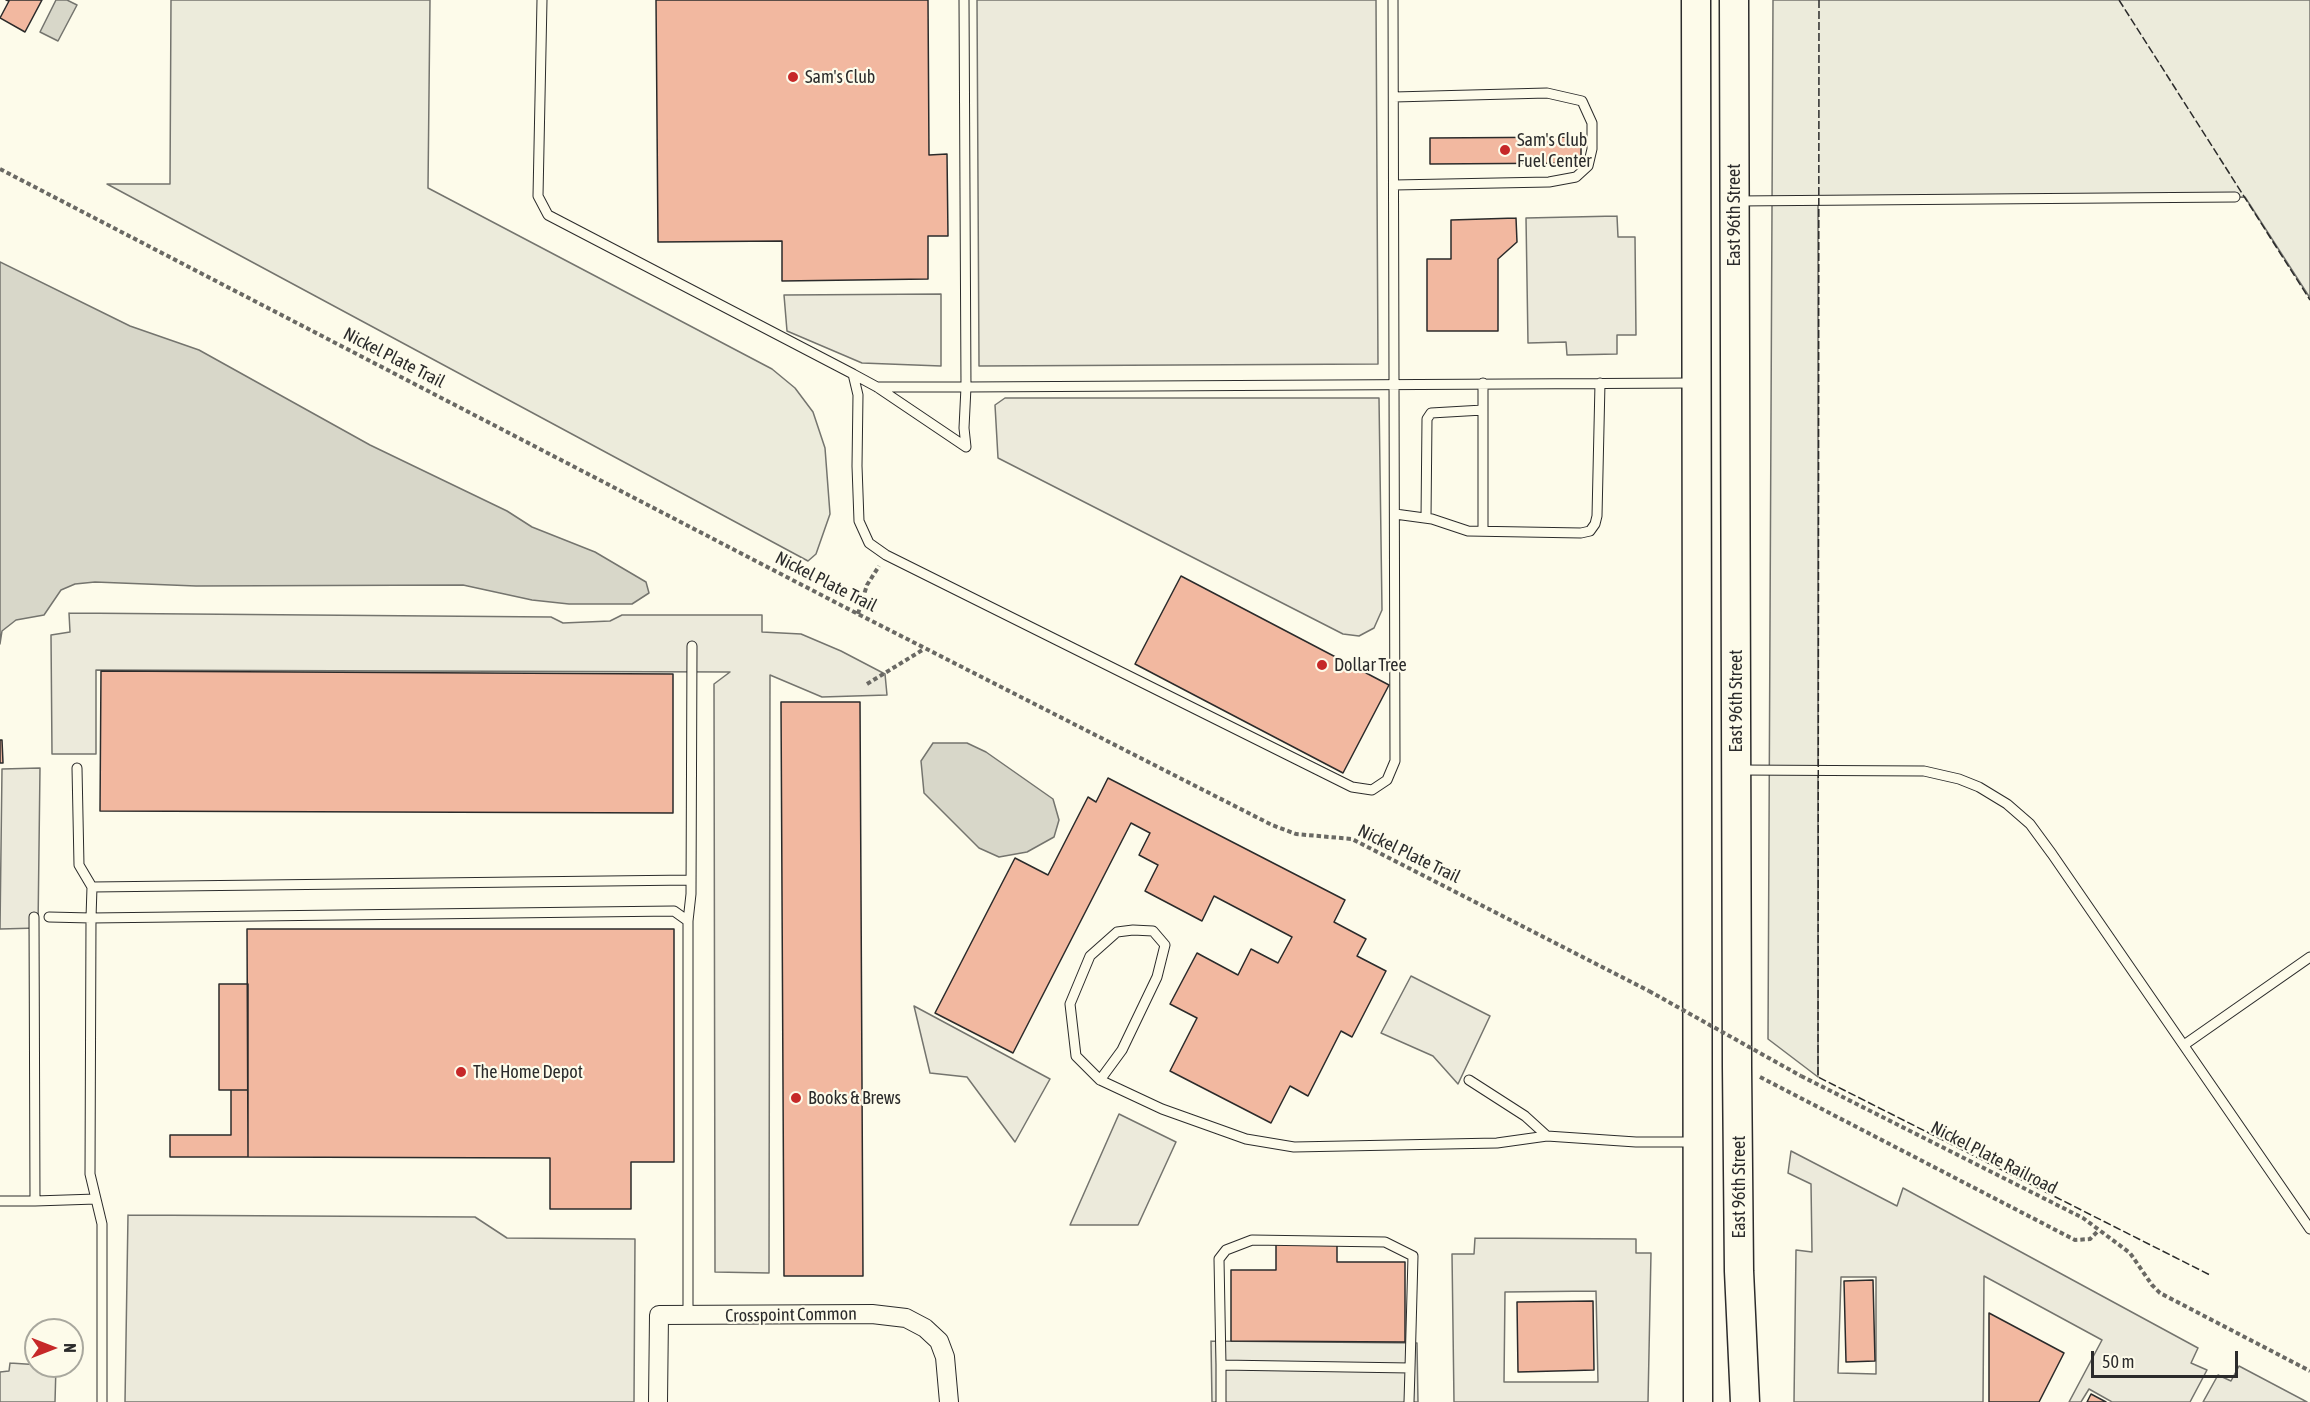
<!DOCTYPE html>
<style>
body{margin:0}
#map{position:relative;width:2310px;height:1402px;overflow:hidden;background:#fdfbea;font-family:"Asap Condensed",sans-serif}
canvas{display:block}
.north{position:absolute;left:24px;top:1318px;width:60px;height:60px;box-sizing:border-box;background:#fdfbea;border:2px solid #a9a89e;border-radius:50%;rotate:90deg;font-size:16px;font-weight:700;line-height:24px;text-align:center;color:#2b2b2b}
.north::after{content:'';display:block;margin:auto;width:21px;height:27px;background:#c62828;clip-path:polygon(50% 0,100% 100%,50% 72%,0 100%)}
.scale{position:absolute;left:2091px;top:1351px;width:147px;height:27px;box-sizing:border-box;border:3px solid #2b2b2b;border-top:0;padding-left:8px;font-size:18px;line-height:21px;white-space:nowrap;color:#2b2b2b;-webkit-text-stroke:4px #fdfbea;paint-order:stroke}
</style>
<div id="map">
<canvas width="2310" height="1402"></canvas>
<div class="north">N</div>
<div class="scale">50 m</div>
</div>
<script>
const ctx = document.querySelector('canvas').getContext('2d');
ctx.lineJoin = 'round';
function paint(path, color) { ctx.fillStyle = color; ctx.fill(path, 'evenodd'); }
const poly = rows => new Path2D(rows.map(r => 'M' + r).join(''));
function stroke(path, color, width, dash) { ctx.strokeStyle = color; ctx.lineWidth = width; ctx.lineCap = dash ? 'butt' : 'round'; ctx.setLineDash(dash || []); ctx.stroke(path); }
function label(font, color, halo, rows, align = 'center') {
  ctx.font = font + ' "Asap Condensed",sans-serif'; ctx.lineWidth = 4.5; ctx.setLineDash([]); ctx.textBaseline = 'middle'; ctx.strokeStyle = halo; ctx.fillStyle = color; for (const [text, x, y, turn = 0] of rows) {
    ctx.save(); ctx.translate(x, y); ctx.rotate((+turn || 0) * Math.PI / 180); ctx.textAlign = isNaN(turn) ? turn : align; if (halo) ctx.strokeText(text, 0, 0); ctx.fillText(text, 0, 0); ctx.restore();
  }
}
const green = poly([
 [171,0,430,0,428,188,772,369,795,388,813,412,825,448,830,514,816,554,808,561,107,184,170,184,171,0],
 [1773,0,2310,0,2310,298,2245,197,1818,201,1818,1077,1768,1039,1773,0]
]);
const parking = poly([
 [977,0,1376,0,1378,364,979,366,977,0],
 [1617,216,1618,237,1635,237,1636,335,1617,335,1617,354,1567,355,1566,342,1528,343,1526,218,1617,216],
 [941,294,941,366,862,363,787,331,784,295,941,294],
 [1005,398,1379,398,1382,610,1374,628,1359,636,1343,634,998,458,995,405,1005,398],
 [69,613,551,617,563,623,610,621,622,615,762,615,762,632,801,634,841,651,885,674,887,695,822,697,770,675,769,1273,715,1272,714,684,730,672,96,670,96,754,52,754,51,635,70,632,69,613],
 [40,768,38,928,0,929,2,769,40,768],
 [1411,976,1490,1016,1458,1084,1433,1056,1381,1033,1411,976],
 [914,1006,1050,1079,1015,1142,967,1077,930,1073,914,1006],
 [1119,1114,1176,1142,1138,1225,1070,1225,1119,1114],
 [1791,1151,1897,1206,1903,1188,2198,1348,2191,1363,2207,1370,2190,1402,2112,1402,2089,1389,2081,1402,2069,1402,2102,1340,1984,1276,1983,1402,1794,1402,1796,1250,1812,1252,1811,1184,1788,1173,1791,1151],
 [1841,1277,1876,1277,1876,1374,1838,1373,1841,1277],
 [128,1215,475,1217,507,1238,635,1239,634,1402,125,1402,128,1215],
 [1475,1238,1636,1239,1636,1253,1651,1253,1648,1402,1454,1402,1452,1254,1474,1254,1475,1238],
 [1596,1291,1598,1382,1504,1382,1505,1292,1596,1291],
 [1211,1341,1417,1343,1418,1402,1212,1402,1211,1341],
 [10,1363,56,1366,55,1402,0,1402,0,1372,9,1371,10,1363],
 [2239,1366,2307,1402,2203,1402,2218,1375,2231,1381,2239,1366]
]);
const water = poly([
 [56,0,67,0,77,5,58,41,40,32,56,0],
 [0,262,130,326,199,350,370,445,507,511,532,527,595,552,646,582,649,593,632,604,569,604,532,600,463,585,196,586,95,582,75,584,61,590,44,615,16,620,2,631,0,644,0,262],
 [933,743,967,743,986,752,1053,799,1059,820,1054,837,1027,852,999,857,979,848,924,793,921,761,933,743]
]);
const building = poly([
 [6,0,42,0,25,32,0,18,9,1,6,0],
 [656,0,928,0,929,155,947,154,948,236,928,236,928,279,782,281,782,241,658,242,656,0],
 [1581,137,1581,163,1430,164,1430,138,1581,137],
 [1516,218,1517,242,1498,259,1498,331,1427,331,1427,259,1451,259,1451,220,1516,218],
 [1181,576,1389,685,1343,773,1135,664,1181,576],
 [101,671,673,674,673,813,100,811,101,671],
 [781,702,860,702,863,1276,784,1276,781,702],
 [0,740,2,740,3,763,0,763,0,740],
 [1108,778,1345,900,1334,922,1366,939,1357,956,1386,971,1352,1037,1341,1031,1308,1096,1290,1086,1271,1123,1170,1071,1197,1018,1170,1004,1197,953,1238,975,1251,949,1278,963,1292,937,1214,896,1202,921,1145,891,1158,865,1139,855,1150,833,1131,823,1013,1053,935,1013,1015,858,1048,875,1088,797,1096,802,1108,778],
 [247,929,674,929,674,1162,631,1162,631,1209,550,1209,550,1158,248,1157,247,929],
 [219,984,248,984,248,1090,219,1090,219,984],
 [231,1090,248,1090,248,1157,170,1157,170,1135,231,1135,231,1090],
 [1276,1243,1337,1243,1337,1262,1405,1262,1405,1342,1231,1341,1231,1270,1276,1270,1276,1243],
 [1873,1280,1875,1361,1846,1362,1844,1281,1873,1280],
 [1593,1301,1594,1370,1518,1372,1517,1302,1593,1301],
 [1989,1313,2064,1353,2039,1402,1989,1402,1989,1313],
 [2091,1394,2106,1402,2087,1402,2091,1394]
]);
const path = poly([
 [0,169,858,614,1272,825,1296,834,1352,839,1649,991],
 [858,614,867,585,879,566],
 [867,684,924,649],
 [1801,1076,2083,1218,2130,1253,2152,1285,2160,1293,2310,1371],
 [1760,1077,2075,1240,2090,1239,2099,1230]
]);
const service = poly([
 [542,0,538,196,548,215,853,374,858,395,857,466,859,521,869,543,886,555,1352,787,1372,790,1387,780,1395,761,1393,0],
 [964,0,966,387,1692,383],
 [1394,97,1547,93,1582,101,1592,123,1592,149,1588,166,1576,177,1549,182,1394,185],
 [1737,201,2235,197],
 [853,374,877,387,966,447],
 [1483,383,1483,531],
 [877,387,966,387,964,428,966,447],
 [1395,514,1432,519,1468,531,1581,533,1590,531,1595,524,1597,516,1600,383],
 [1426,518,1427,419,1431,413,1483,410],
 [77,768,79,865,92,887],
 [1739,770,1924,771,1959,779,1979,787,2007,804,2030,824,2052,854,2310,1229],
 [34,917,35,1201,96,1199],
 [49,917,91,918,92,887,691,880],
 [688,921,691,894,692,646],
 [2184,1045,2310,957],
 [1100,1080,1122,1050,1157,977,1165,945,1153,931,1133,930,1117,932,1090,956,1070,1004,1076,1056,1100,1080,1162,1109,1246,1139,1294,1147,1497,1143,1547,1136],
 [1469,1080,1525,1116,1547,1136,1636,1142,1695,1142],
 [0,1201,35,1201],
 [1221,1365,1219,1259,1226,1250,1252,1240,1385,1242,1413,1256,1410,1368],
 [102,1402,102,1224,90,1174,91,918,674,911,688,921,688,1316],
 [1221,1402,1221,1365,1410,1368,1409,1402]
]);
const minor = poly([
 [658,1402,659,1315,872,1314,906,1318,925,1328,939,1341,945,1357,949,1402]
]);
const primary = poly([
 [1696,0,1698,1402],
 [1734,0,1737,1067,1739,1271,1745,1402]
]);
const pathBridge = poly([
 [1649,991,1801,1076]
]);
const fence = poly([
 [1819,0,1818,1077,2210,1275],
 [2119,0,2310,300]
]);
const markers = [
 [793,77,6,"#c62828"],
 [1505,150,6,"#c62828"],
 [1322,665,6,"#c62828"],
 [461,1072,6,"#c62828"],
 [796,1098,6,"#c62828"]
];
const poiNames = [
 ["Sam's Club",805,77],
 ["Sam's Club",1517,140],
 ["Fuel Center",1517,161],
 ["Dollar Tree",1334,665],
 ["The Home Depot",473,1072],
 ["Books & Brews",808,1098]
];
const streetNames = [
 ["East 96th Street",1734,215,-90],
 ["Nickel Plate Trail",394,358,27],
 ["Nickel Plate Trail",826,582,27],
 ["East 96th Street",1736,701,-90],
 ["Nickel Plate Trail",1409,854,26],
 ["Nickel Plate Railroad",1994,1158,27],
 ["East 96th Street",1739,1187,-90],
 ["Crosspoint Common",791,1315,-1]
];
paint(green, '#ecebdb');
stroke(green, '#74746e', 1.5);
paint(parking, '#eceadb');
stroke(parking, '#74746e', 1.5);
paint(water, '#d8d7c9');
stroke(water, '#74746e', 1.5);
paint(building, '#f2b8a0');
stroke(building, '#2b2b2b', 1.5);
stroke(service, '#2b2b2b', 11);
stroke(minor, '#2b2b2b', 20);
stroke(primary, '#2b2b2b', 31);
stroke(path, '#6a6964', 4, [4.5, 3]);
stroke(service, '#fdfbea', 9);
stroke(minor, '#fdfbea', 18);
stroke(primary, '#fdfbea', 28);
stroke(pathBridge, '#6a6964', 4, [4.5, 3]);
stroke(fence, '#2b2b2b', 1.5, [8, 3]);
for (const [x, y, r, color] of markers) { const dot = new Path2D(); dot.arc(x, y, r, 0, 2 * Math.PI); ctx.fillStyle = color; ctx.fill(dot); stroke(dot, '#fdfbea', 2); }
label('18px', '#2b2b2b', '#fdfbea', poiNames, 'left');
label('18px', '#2b2b2b', '#fdfbea', streetNames);
</script>
